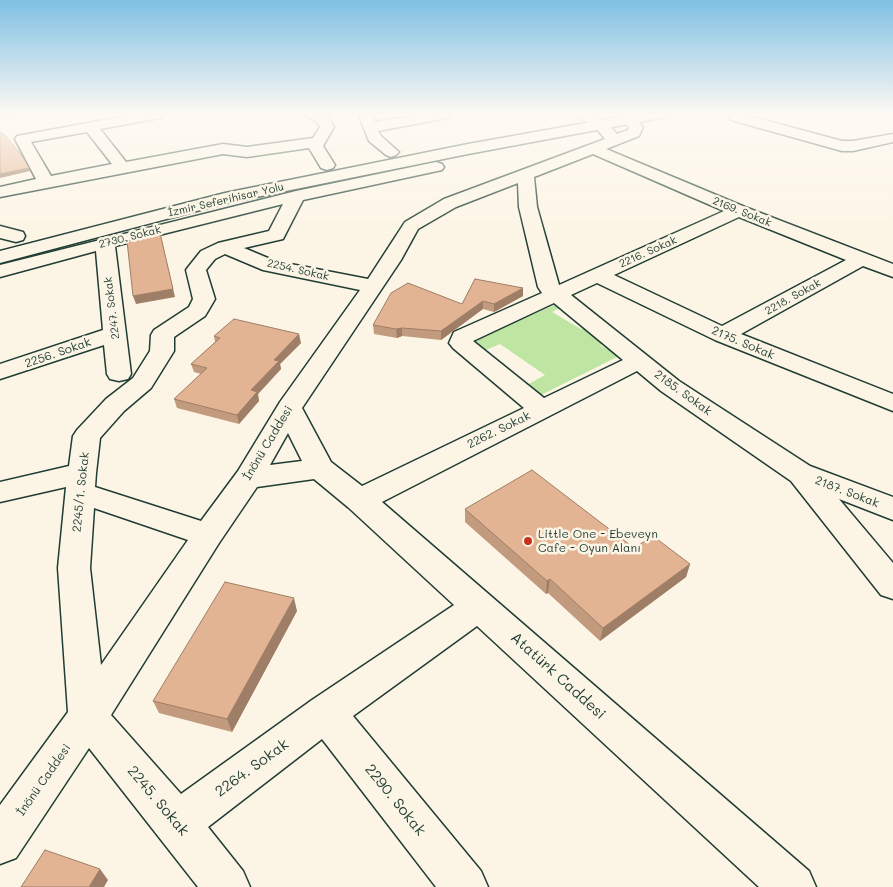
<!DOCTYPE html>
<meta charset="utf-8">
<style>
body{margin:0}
canvas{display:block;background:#fcf5e5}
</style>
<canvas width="893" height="887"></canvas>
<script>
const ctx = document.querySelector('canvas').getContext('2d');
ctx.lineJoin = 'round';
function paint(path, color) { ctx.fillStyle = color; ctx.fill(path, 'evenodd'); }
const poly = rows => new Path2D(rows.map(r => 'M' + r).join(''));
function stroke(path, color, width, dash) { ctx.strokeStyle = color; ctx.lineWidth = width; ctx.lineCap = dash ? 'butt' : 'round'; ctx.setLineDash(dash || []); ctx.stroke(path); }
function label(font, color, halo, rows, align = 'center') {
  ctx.font = font + ' Mali,sans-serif'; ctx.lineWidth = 5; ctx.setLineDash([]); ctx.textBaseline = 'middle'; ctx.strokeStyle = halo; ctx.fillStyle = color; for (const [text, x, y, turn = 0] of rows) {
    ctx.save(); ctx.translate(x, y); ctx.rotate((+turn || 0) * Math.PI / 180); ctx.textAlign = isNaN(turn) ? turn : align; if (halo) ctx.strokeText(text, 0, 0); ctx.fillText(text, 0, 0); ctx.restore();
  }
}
const green = poly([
 [559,303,564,306,552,312,581,329,590,325,613,338,600,345,619,356,541,395,527,385,545,375,500,344,481,352,468,343]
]);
const stream = poly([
 [18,114,27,114,0,120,0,118,18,114]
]);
const minor = poly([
 [136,114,167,114,160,118,100,129,126,162,223,144,247,147,313,138,320,127,317,122,303,114,324,114,328,116,334,127,323,146,335,165,333,168,327,170,321,168,309,148,247,157,223,154,0,197,0,187,36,179,15,139,17,136,136,114],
 [87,132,112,164,51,176,31,142,87,132],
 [358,114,372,114,375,122,425,114,454,114,447,118,378,131,381,136,399,152,396,155,391,157,386,155,369,141,358,114],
 [574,114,592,114,606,122,617,134,628,130,629,127,616,114,632,114,643,127,639,136,606,149,745,207,893,264,893,277,863,266,741,334,893,394,893,411,715,340,597,283,571,295,679,381,810,466,893,497,893,520,839,499,893,563,893,599,881,595,791,481,661,391,637,371,382,502,809,871,816,887,759,887,477,626,353,716,481,871,488,887,436,887,322,739,208,827,243,871,250,887,198,887,89,748,16,858,0,864,0,805,68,712,58,568,66,487,0,502,0,482,69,466,73,436,77,430,106,399,133,378,150,351,151,335,154,330,189,307,193,299,186,270,189,266,201,251,218,243,269,231,283,204,115,246,131,374,128,379,119,381,110,379,107,374,104,345,0,379,0,364,103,330,96,251,0,277,0,265,296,191,436,162,442,164,444,167,442,170,303,200,283,239,244,248,275,261,368,279,405,222,444,199,605,139,596,128,574,114],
 [593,154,724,211,559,285,537,207,534,177,593,154],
 [518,183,519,207,538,287,542,293,454,332,449,343,453,348,524,408,362,486,331,462,302,408,401,260,418,229,456,207,518,183],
 [739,217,846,260,722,326,614,275,739,217],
 [225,254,263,270,360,290,280,402,238,471,201,521,95,487,96,473,100,438,124,411,151,388,174,351,174,337,205,316,208,311,215,299,206,270,215,259,225,254],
 [554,303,623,360,544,398,473,341,554,303],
 [288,433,302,461,270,465,288,433],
 [314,479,349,508,454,605,312,700,181,794,111,715,219,543,257,487,314,479],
 [94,508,188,540,101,665,90,568,94,508],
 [731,114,742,114,842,141,853,141,893,134,893,142,853,151,842,151,731,120,729,117,731,114],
 [0,226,23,232,25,236,23,240,16,242,0,238,0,226]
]);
const major = poly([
 [636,114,668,114,661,118,468,154,227,203,0,263,0,251,225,193,468,144,636,114]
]);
const wall = poly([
 [475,279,523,296,494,312,483,309,441,340,402,336,397,338,374,334,373,325,462,304],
 [214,336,301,343,280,364,281,369,258,394,259,401,239,424,177,408,174,399,201,374,194,372,191,364,215,342],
 [465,509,634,548,690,564,686,577,600,641,548,593,546,594,465,522],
 [297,611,232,732,159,713,153,701]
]);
const shadedWall = poly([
 [29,168,30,171,0,178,0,174],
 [160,233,175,297,136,304,133,296],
 [523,288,523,296,494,312,494,304],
 [483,301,483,309,441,340,441,331],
 [402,328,402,336,397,338,396,329],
 [299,334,301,343,280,364,281,369,258,394,259,401,239,424,237,415,251,390,274,360],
 [690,564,686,577,600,641,603,628],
 [550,579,548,593,546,594,547,581],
 [294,598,297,611,232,732,227,719],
 [100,869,108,880,104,887,89,887]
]);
const building = poly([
 [0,133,3,133,22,156,29,168,0,174,0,133],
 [160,233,173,289,133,296,127,241,160,233],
 [475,279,523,288,494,304,483,301,441,331,402,328,396,329,373,325,391,293,408,283,462,304,475,279],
 [234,319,299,334,274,360,279,361,251,390,257,392,237,415,174,399,207,368,191,364,220,338,214,336,234,319],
 [532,470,634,548,653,536,690,564,603,628,550,579,547,581,465,509,532,470],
 [225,582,294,598,227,719,153,701,225,582],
 [45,850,100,869,89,887,21,887,45,850]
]);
const markers = [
 [528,541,5,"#c8321e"]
];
const farStreetnames = [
 ["İzmir Seferihisar Yolu",226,200,-13],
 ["2169. Sokak",742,212,22],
 ["2730. Sokak",130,237,-14],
 ["2216. Sokak",648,252,-24],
 ["2254. Sokak",298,270,13],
 ["2218. Sokak",793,297,-29],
 ["2247. Sokak",112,308,-97]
];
const streetNames = [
 ["2175. Sokak",743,343,23],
 ["2256. Sokak",58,353,-19],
 ["2185. Sokak",683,393,36],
 ["2262. Sokak",499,430,-26],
 ["İnönü Caddesi",268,443,-59],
 ["2245/1. Sokak",81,492,-84],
 ["2187. Sokak",847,492,21],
 ["İnönü Caddesi",44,780,-55]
];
const poiNames = [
 ["Little One - Ebeveyn",538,534],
 ["Cafe - Oyun Alanı",538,548]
];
const nearStreetnames = [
 ["Atatürk Caddesi",558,676,42],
 ["2264. Sokak",252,768,-36],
 ["2290. Sokak",395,800,51],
 ["2245. Sokak",158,801,50]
];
paint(green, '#bee6a2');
paint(stream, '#5b969b');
stroke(minor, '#1f3d34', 3);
stroke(major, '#1f3d34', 3);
paint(minor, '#fcf5e5');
paint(major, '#fcf5e5');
paint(wall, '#c29b7e');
paint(shadedWall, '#9e7e67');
paint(building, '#e2b493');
stroke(building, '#9e7e67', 1);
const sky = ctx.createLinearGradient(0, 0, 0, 239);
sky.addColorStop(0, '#7fc0e4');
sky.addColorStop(0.48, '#fefaf3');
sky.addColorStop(1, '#fefaf300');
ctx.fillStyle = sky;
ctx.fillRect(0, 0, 893, 239);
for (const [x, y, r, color] of markers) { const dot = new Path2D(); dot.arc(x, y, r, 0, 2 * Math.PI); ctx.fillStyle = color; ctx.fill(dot); stroke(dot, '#fcf5e5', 2); }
label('11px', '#1f3d34', '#fcf5e5', farStreetnames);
label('12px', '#1f3d34', '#fcf5e5', streetNames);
label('12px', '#1f3d34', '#fcf5e5', poiNames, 'left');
label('15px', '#1f3d34', '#fcf5e5', nearStreetnames);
</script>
